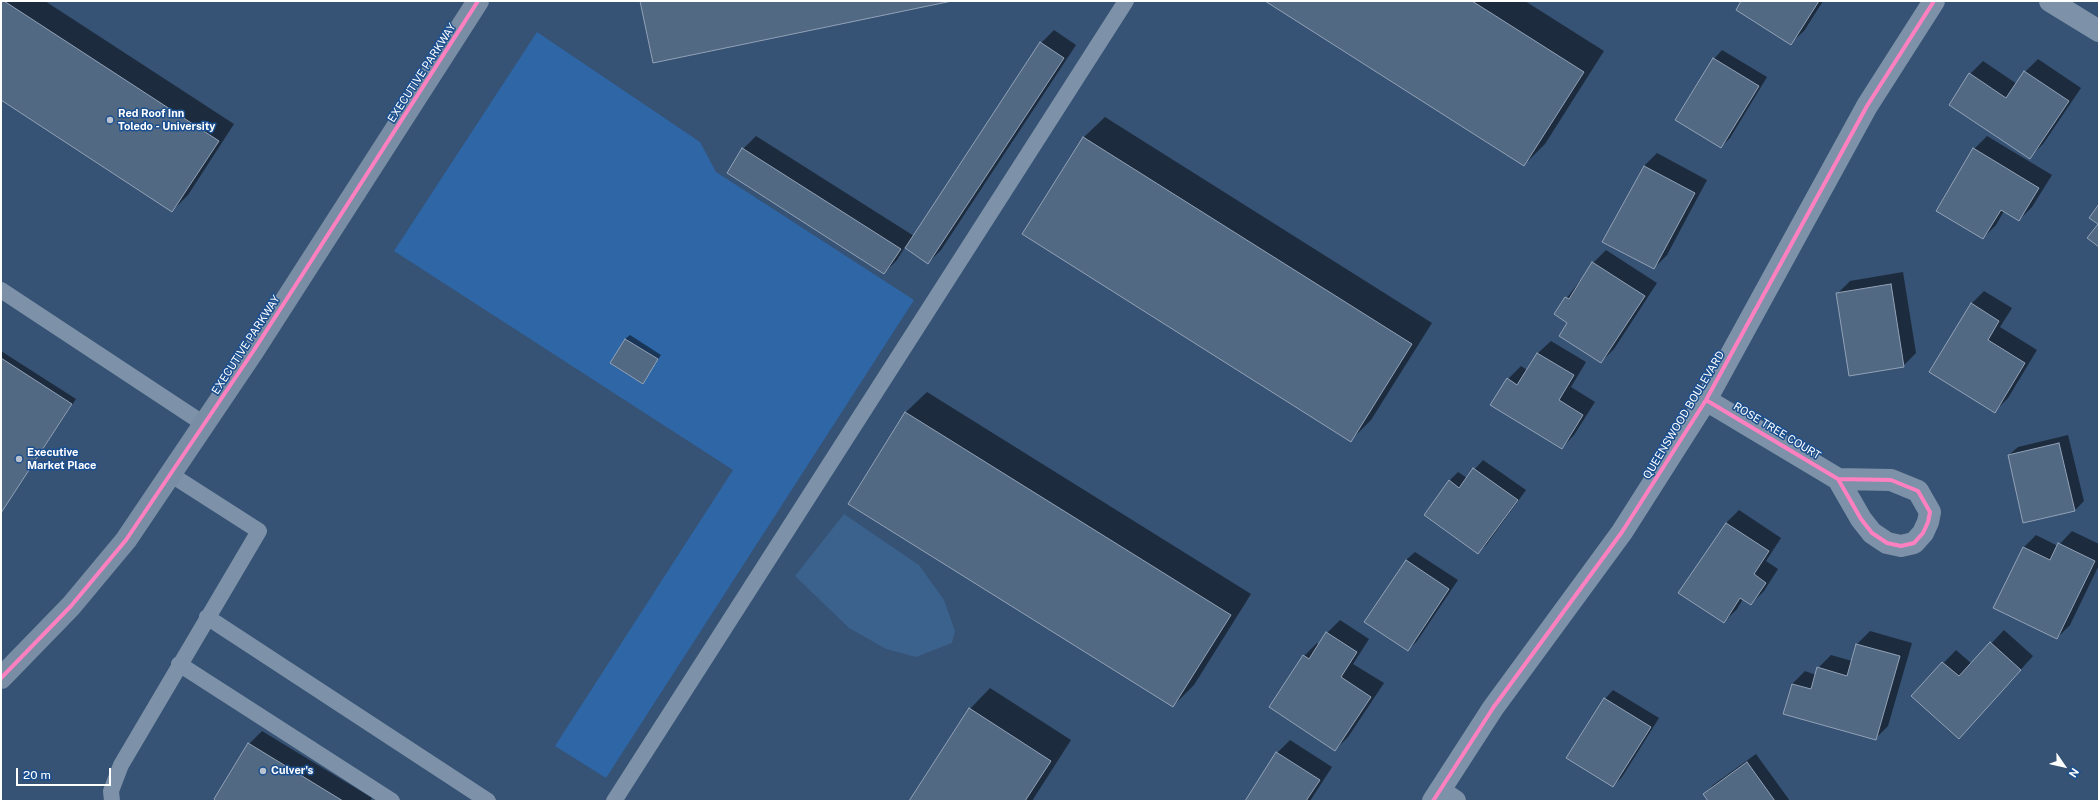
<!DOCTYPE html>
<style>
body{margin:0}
#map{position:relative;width:2100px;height:802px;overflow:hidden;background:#365274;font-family:"Public Sans",sans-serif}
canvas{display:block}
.frame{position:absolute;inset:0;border:2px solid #fff;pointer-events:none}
.north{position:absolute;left:2044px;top:746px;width:40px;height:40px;-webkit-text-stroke:3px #1b4f8f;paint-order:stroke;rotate:124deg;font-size:11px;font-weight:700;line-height:16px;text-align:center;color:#fff}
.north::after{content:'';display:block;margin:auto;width:14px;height:18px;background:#fff;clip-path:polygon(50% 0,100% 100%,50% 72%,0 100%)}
.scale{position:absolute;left:16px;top:768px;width:95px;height:18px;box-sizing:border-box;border:2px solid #fff;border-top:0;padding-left:5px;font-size:12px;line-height:14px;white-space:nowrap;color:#fff;-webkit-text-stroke:3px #1b4f8f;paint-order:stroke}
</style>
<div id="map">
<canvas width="2100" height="802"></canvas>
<div class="frame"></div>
<div class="north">N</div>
<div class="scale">20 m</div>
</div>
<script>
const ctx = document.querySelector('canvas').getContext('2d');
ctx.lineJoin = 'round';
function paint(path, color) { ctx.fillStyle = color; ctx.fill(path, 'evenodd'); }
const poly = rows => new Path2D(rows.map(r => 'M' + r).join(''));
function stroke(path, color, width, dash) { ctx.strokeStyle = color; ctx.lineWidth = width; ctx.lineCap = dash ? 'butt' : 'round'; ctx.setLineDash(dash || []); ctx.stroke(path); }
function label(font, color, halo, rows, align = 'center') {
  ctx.font = font + ' "Public Sans",sans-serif'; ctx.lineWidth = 3; ctx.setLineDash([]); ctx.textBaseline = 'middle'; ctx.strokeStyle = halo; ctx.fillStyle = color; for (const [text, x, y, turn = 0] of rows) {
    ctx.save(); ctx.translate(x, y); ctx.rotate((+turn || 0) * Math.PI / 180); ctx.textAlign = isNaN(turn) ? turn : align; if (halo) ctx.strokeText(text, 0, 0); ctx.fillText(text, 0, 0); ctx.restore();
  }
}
const green = poly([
 [537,32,700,142,716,172,914,300,606,778,555,746,733,470,394,251]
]);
const water = poly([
 [844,514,919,565,944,600,955,631,952,643,916,657,886,649,849,628,795,576]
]);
const shadow = poly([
 [1,1,45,1,234,124,188,195,172,211,1,99],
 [1267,1,1525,1,1604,51,1545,144,1524,165],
 [1742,1,1823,1,1804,31,1791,43],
 [1054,30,1076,45,941,250,928,263,905,247,897,260,884,273,728,173,743,149,756,136,914,236,1041,43],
 [1722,50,1767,77,1730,138,1721,147,1714,59],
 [2038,59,2081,88,2043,144,2030,157,1950,104,1970,74,1983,61,2017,84,2025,72],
 [1105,117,1432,323,1371,420,1351,440,1023,234,1084,137],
 [1987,136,2052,175,2032,207,2019,220,2004,211,1996,225,1983,238,1974,149],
 [1657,153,1707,180,1667,255,1654,268,1604,241,1644,166],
 [1606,250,1657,283,1614,349,1601,362,1569,322,1555,314,1593,263],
 [1903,272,1916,353,1903,366,1837,294,1850,281],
 [1984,291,2012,308,2000,327,2037,350,2008,398,1995,411,1971,304],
 [630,335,661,355,642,383,625,339],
 [1551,341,1586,362,1571,387,1595,402,1574,435,1562,448,1508,379,1521,366,1527,370,1538,353],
 [1,351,76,399,1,512],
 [927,392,1251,594,1194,685,1173,706,849,503,906,412],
 [2068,435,2084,501,2075,510,2009,455,2018,447],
 [1483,460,1526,490,1487,544,1478,553,1449,481,1458,472,1467,478],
 [1739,510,1781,538,1766,561,1778,569,1764,591,1751,604,1743,599,1737,609,1724,622,1726,523],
 [2072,531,2099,544,2099,565,2070,625,2057,638,2023,548,2036,535,2058,546],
 [1415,552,1458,580,1417,641,1408,650,1406,560],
 [1340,620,1369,639,1353,664,1384,683,1348,737,1335,750,1304,656,1317,643,1319,645,1327,633],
 [2004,630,2033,656,1959,738,1912,696,1956,650,1972,664],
 [1870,631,1912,643,1888,726,1875,739,1792,684,1805,671,1816,675,1818,668,1831,655,1852,661,1857,644],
 [990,688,1071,740,1032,801,910,801,970,709],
 [1613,690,1659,718,1622,777,1613,786,1605,699],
 [262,731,372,798,370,801,218,801,249,744],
 [1290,740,1332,767,1310,801,1246,801,1277,753],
 [1756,754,1790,801,1709,801,1704,794,1713,785]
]);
const building = poly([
 [1,1,4,1,219,141,172,212,1,100,1,1],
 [640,1,952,1,653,63,640,1],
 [1265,1,1472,1,1584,72,1524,166,1265,1],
 [1741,1,1819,1,1791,45,1736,10,1741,1],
 [1040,42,1064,58,928,264,905,248,1040,42],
 [1713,58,1759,86,1721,148,1675,120,1713,58],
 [2024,71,2069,101,2030,159,1949,105,1969,73,2006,98,2024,71],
 [1083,137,1412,344,1351,442,1022,234,1083,137],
 [742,148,901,249,884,274,727,173,742,148],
 [1973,148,2039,188,2019,221,2001,210,1983,239,1936,211,1973,148],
 [1644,166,1695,193,1654,269,1602,242,1644,166],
 [2099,204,2099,247,2087,238,2098,224,2089,218,2099,204],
 [1592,262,1645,296,1601,363,1559,336,1567,323,1554,314,1565,297,1569,299,1592,262],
 [1891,284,1904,367,1849,376,1836,293,1891,284],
 [1971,303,1999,321,1988,340,2025,363,1995,413,1929,372,1971,303],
 [625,339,658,359,643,384,610,363,625,339],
 [1537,353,1574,375,1559,400,1583,415,1562,449,1490,405,1507,378,1517,385,1537,353],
 [1,358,72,404,1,513,1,358],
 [905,412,1231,615,1173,707,848,504,905,412],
 [2059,443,2075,511,2023,523,2008,455,2059,443],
 [1473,468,1518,500,1478,554,1424,515,1449,480,1459,488,1473,468],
 [1726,523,1769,551,1754,574,1766,583,1751,605,1740,598,1724,623,1678,593,1726,523],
 [2058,543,2095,561,2057,639,1993,608,2023,547,2050,560,2058,543],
 [1406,560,1449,589,1408,651,1364,622,1406,560],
 [1326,632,1357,652,1341,677,1371,697,1335,751,1269,707,1303,655,1309,659,1326,632],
 [1990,642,2021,670,1959,739,1911,696,1942,662,1959,676,1990,642],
 [1856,644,1900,656,1876,740,1783,714,1792,684,1811,689,1817,667,1847,676,1856,644],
 [1604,698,1651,727,1613,787,1566,758,1604,698],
 [969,708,1051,761,1025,801,909,801,969,708],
 [248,743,343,801,216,801,214,799,248,743],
 [1276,752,1320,780,1306,801,1245,801,1276,752],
 [1747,762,1775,801,1708,801,1703,794,1747,762]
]);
const lane = poly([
 [1,290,204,424],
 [207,617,488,801],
 [179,664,392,801],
 [112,801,111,791,121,765,259,531,170,474],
 [614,801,1126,1]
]);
const street = poly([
 [2050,1,2099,31],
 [1706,400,1838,479,1861,519,1872,533,1887,543,1901,546,1914,543,1923,533,1928,522,1930,512,1918,491,1891,480,1838,479],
 [1440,791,1455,801],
 [1433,801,1493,708,1622,532,1706,400,1867,106,1934,1]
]);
const secondary = poly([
 [1,678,71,606,126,540,254,350,478,1]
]);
const cycleway = poly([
 [1706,400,1838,479,1861,519,1872,533,1887,543,1901,546,1914,543,1923,533,1928,522,1930,512,1918,491,1891,480,1838,479],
 [1,678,71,606,126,540,254,350,478,1],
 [1433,801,1493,708,1622,532,1706,400,1867,106,1934,1]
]);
const markers = [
 [110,120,4,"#b9c2ce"],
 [19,459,4,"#b9c2ce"],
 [263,771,4,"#b9c2ce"]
];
const streetNames = [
 ["EXECUTIVE PARKWAY",422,73,-57],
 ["EXECUTIVE PARKWAY",246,345,-57],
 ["QUEENSWOOD BOULEVARD",1684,415,-59],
 ["ROSE TREE COURT",1777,431,31]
];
const poiNames = [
 ["Red Roof Inn",118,114],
 ["Toledo - University",118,127],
 ["Executive",27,453],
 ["Market Place",27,466],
 ["Culver's",271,771]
];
paint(green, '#2f66a5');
paint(water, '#3b618d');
paint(shadow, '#0007');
paint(building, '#526984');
stroke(building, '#92a2b6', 1);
stroke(lane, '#7d92a8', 16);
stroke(street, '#7d92a8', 22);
stroke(secondary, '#798da4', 22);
stroke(cycleway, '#ff80c0', 4);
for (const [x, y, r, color] of markers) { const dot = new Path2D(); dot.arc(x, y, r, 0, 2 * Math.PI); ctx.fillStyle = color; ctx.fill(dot); stroke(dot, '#1b4f8f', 1.5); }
label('11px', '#fff', '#1b4f8f', streetNames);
label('bold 11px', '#fff', '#1b4f8f', poiNames, 'left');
</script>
